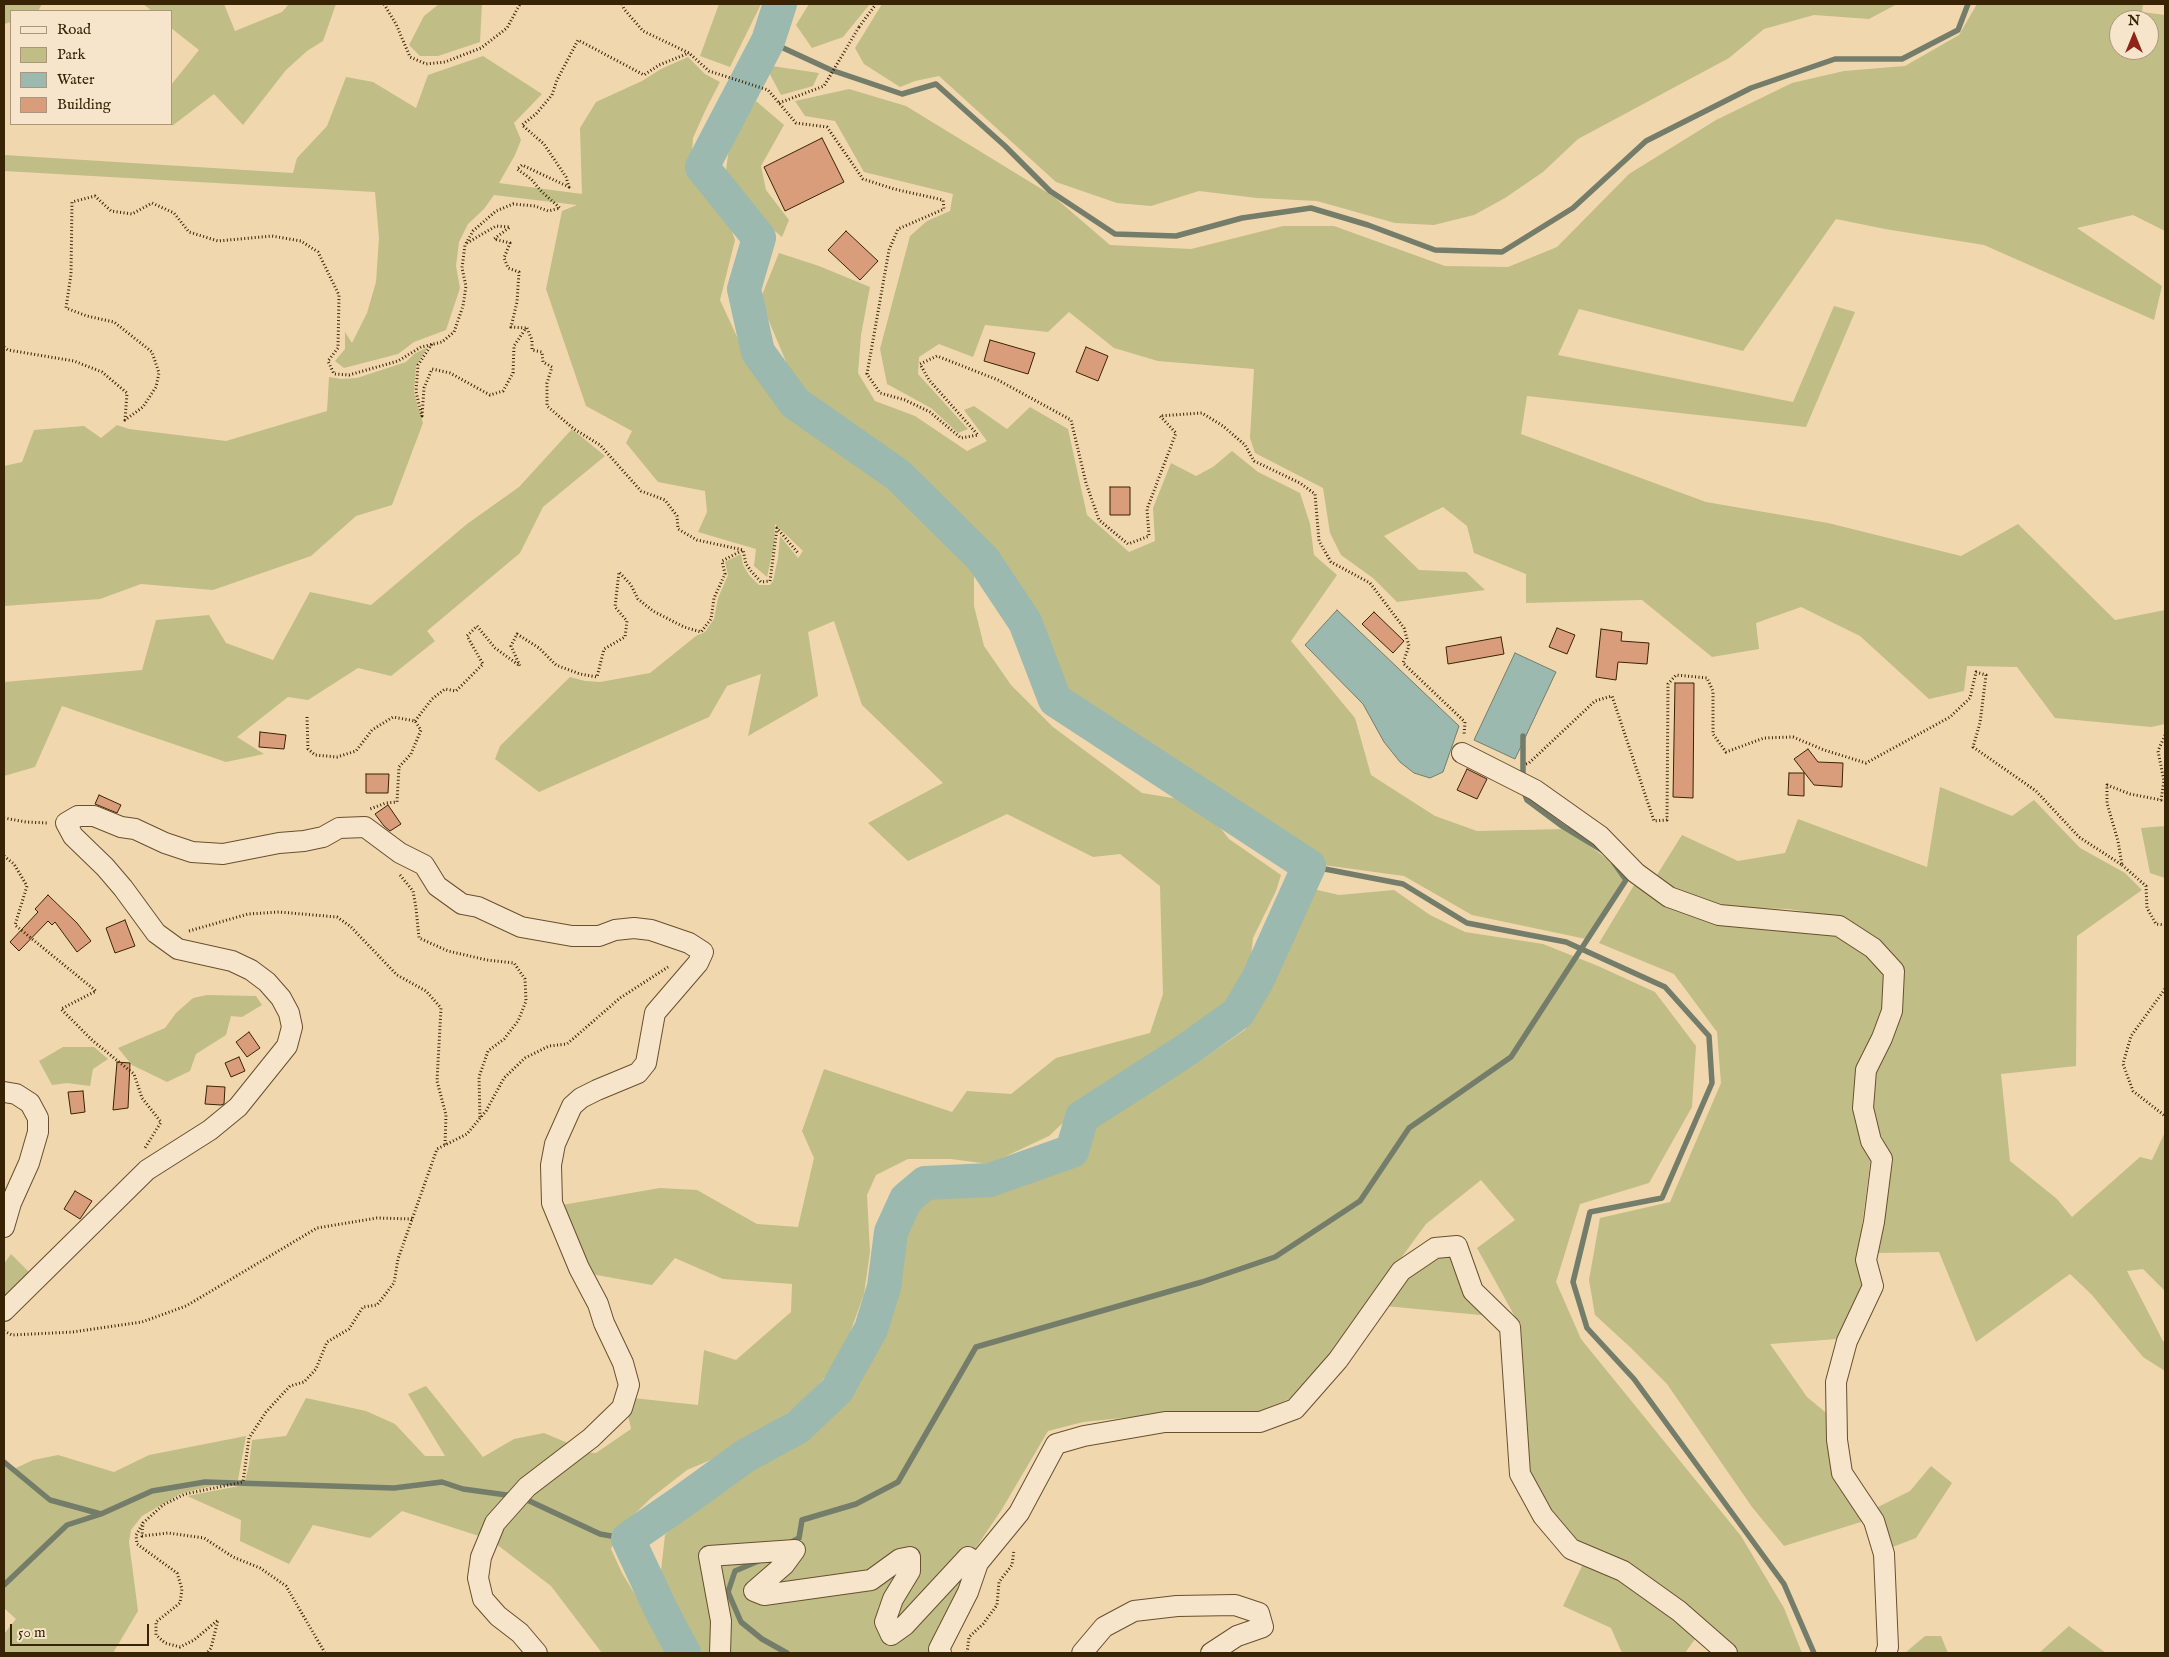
<!DOCTYPE html>
<style>
body{margin:0}
#map{position:relative;width:2169px;height:1657px;overflow:hidden;background:#f1d7ae;font-family:"IM FELL English",serif}
canvas{display:block}
.frame{position:absolute;inset:0;border:5px solid #392305;pointer-events:none}
.legend{position:absolute;left:10px;top:10px;width:162px;height:115px;box-sizing:border-box;background:#f6e5ca;border:1px solid #aa977b;margin:0;padding:6px 9px;list-style:none;font-size:15px;color:#392305}
.legend li{display:flex;align-items:center;gap:10px;height:25px}
.legend b{width:25px;border:1px solid #aa977b}
.north{position:absolute;left:2109px;top:10px;width:50px;height:50px;box-sizing:border-box;background:#f6e5ca;border:1px solid #aa977b;border-radius:50%;rotate:0deg;font-size:14px;font-weight:700;line-height:20px;text-align:center;color:#392305}
.north::after{content:'';display:block;margin:auto;width:18px;height:22px;background:#8f2418;clip-path:polygon(50% 0,100% 100%,50% 72%,0 100%)}
.scale{position:absolute;left:10px;top:1624px;width:139px;height:22px;box-sizing:border-box;border:2px solid #392305;border-top:0;padding-left:6px;font-size:15px;line-height:18px;white-space:nowrap;color:#392305;-webkit-text-stroke:4px #f6e5ca;paint-order:stroke}
</style>
<div id="map">
<canvas width="2169" height="1657"></canvas>
<div class="frame"></div>
<ul class="legend">
<li><b style="height:6px;background:#f6e5ca"></b>Road</li>
<li><b style="height:14px;background:#c0bd86"></b>Park</li>
<li><b style="height:14px;background:#9bb9ae"></b>Water</li>
<li><b style="height:14px;background:#d99d7b"></b>Building</li>
</ul>
<div class="north">N</div>
<div class="scale">50 m</div>
</div>
<script>
const ctx = document.querySelector('canvas').getContext('2d');
ctx.lineJoin = 'round';
function paint(path, color) { ctx.fillStyle = color; ctx.fill(path, 'evenodd'); }
const poly = rows => new Path2D(rows.map(r => 'M' + r).join(''));
function stroke(path, color, width, dash) { ctx.strokeStyle = color; ctx.lineWidth = width; ctx.lineCap = dash ? 'butt' : 'round'; ctx.setLineDash(dash || []); ctx.stroke(path); }
const green = poly([
 [4,4,42,4,38,11,11,11,11,22,4,24],
 [143,4,224,4,235,31,282,12,289,4,336,4,323,41,307,51,286,70,243,125,214,94,172,126,171,85,199,50,171,28,171,11,152,11],
 [439,4,482,4,480,42,438,56,420,56,409,45,424,16],
 [719,4,761,4,730,67,700,56],
 [809,4,870,4,843,37,812,48,796,25],
 [882,4,1897,4,1869,19,1814,15,1764,29,1729,58,1578,139,1543,172,1505,198,1474,215,1434,225,1395,223,1317,201,1257,198,1199,191,1151,206,1117,203,1056,182,939,76,915,81,900,87,864,64,855,48],
 [1977,4,2143,4,2142,12,2165,15,2165,231,2133,215,2077,228,2162,286,2154,320,1984,245,1885,229,1836,219,1743,351,1579,309,1558,355,1793,402,1834,306,1855,312,1806,427,1527,396,1521,434,1706,502,1828,523,1961,556,2018,524,2115,620,2165,610,2165,724,2151,727,2055,718,2017,667,1967,666,1964,691,1929,699,1860,636,1801,607,1756,623,1759,649,1712,657,1642,600,1526,603,1526,574,1474,553,1467,526,1443,507,1384,536,1419,570,1466,572,1485,590,1397,602,1373,578,1341,555,1330,533,1323,488,1255,453,1250,438,1254,369,1158,361,1114,348,1069,312,1048,332,985,325,973,357,939,344,919,357,918,374,968,429,958,433,931,408,887,384,880,349,910,236,927,221,950,211,953,194,864,172,835,121,805,116,795,101,849,89,906,106,1053,196,1110,245,1191,249,1283,226,1334,226,1445,266,1508,267,1557,247,1629,174,1716,120,1792,83,1844,71,1905,66,1959,35],
 [2119,20,2149,20,2149,50,2119,50],
 [483,56,542,94,514,123,521,140,515,155,499,183,582,194,580,128,596,102,642,81,661,69,688,57,705,74,720,82,706,109,693,138,691,167,707,195,728,219,735,240,720,300,751,367,784,408,872,475,949,539,974,564,974,606,984,646,1011,685,1053,727,1142,793,1185,800,1214,820,1229,839,1281,875,1276,891,1253,938,1250,966,1242,988,1229,1010,1177,1048,1069,1117,1049,1136,989,1164,951,1159,908,1159,876,1175,867,1195,870,1252,864,1294,850,1333,833,1368,803,1402,741,1447,687,1470,651,1498,617,1531,611,1549,622,1573,662,1639,669,1653,602,1653,551,1586,491,1540,499,1523,580,1452,596,1453,631,1429,627,1410,633,1398,698,1405,704,1350,736,1360,791,1312,792,1284,723,1279,675,1258,652,1285,591,1274,562,1205,660,1188,697,1190,757,1224,798,1227,814,1158,802,1131,824,1069,952,1112,967,1091,1011,1094,1056,1058,1150,1033,1163,994,1160,886,1120,854,1093,857,1007,814,908,861,868,823,943,783,862,705,834,621,808,632,818,696,748,736,761,674,727,686,709,717,539,792,495,759,500,746,570,677,585,681,600,682,650,673,696,636,705,632,714,619,718,598,728,575,725,562,741,554,743,565,749,575,759,585,770,585,773,581,778,558,780,536,798,558,803,551,775,524,774,545,767,577,754,566,756,549,698,532,707,512,705,491,658,482,626,443,632,431,586,406,546,289,562,211,577,205,494,195,484,209,468,224,459,242,456,266,460,288,446,330,414,342,398,354,344,368,335,361,345,349,345,332,352,343,367,313,376,282,379,238,375,192,4,171,4,155,293,173,297,158,327,126,346,77,373,82,416,108,428,75],
 [765,65,819,73,813,86,781,95],
 [756,101,784,125,761,166,766,190,789,220,782,237,741,203,725,177,730,141],
 [779,253,819,266,870,287,861,335,858,373,875,401,915,416,967,451,987,441,964,410,974,406,1007,429,1030,407,1068,429,1087,515,1129,552,1155,541,1153,508,1171,463,1196,476,1213,467,1232,451,1258,472,1300,493,1310,524,1314,555,1337,575,1291,641,1355,718,1371,775,1435,816,1477,831,1566,829,1627,873,1586,939,1472,915,1404,876,1294,861,1060,693,988,552,908,466,801,397,760,300],
 [428,347,416,366,414,393,423,423,392,505,356,516,311,556,213,590,141,584,100,599,4,606,4,466,22,462,34,430,84,426,101,438,117,425,129,429,226,441,327,411,329,377,341,379,357,378,406,362,414,354],
 [572,429,605,456,543,507,520,553,427,631,435,641,391,676,358,668,308,700,288,697,237,737,264,754,226,762,62,706,35,767,4,776,4,682,142,670,156,620,209,615,226,643,273,660,310,592,371,605,467,524,519,487],
 [1940,787,2012,816,2034,800,2080,848,2125,873,2142,890,2077,936,2076,1066,2001,1074,2010,1161,2057,1199,2072,1217,2140,1157,2152,1160,2165,1132,2165,1291,2143,1269,2127,1271,2163,1341,2165,1343,2165,1371,2143,1357,2092,1295,2070,1274,1976,1342,1939,1252,1878,1253,1893,1160,1877,1127,1872,1101,1874,1072,1892,1041,1902,1008,1901,967,1876,937,1842,918,1789,909,1715,907,1669,890,1655,878,1682,835,1738,861,1785,853,1798,819,1927,867],
 [2165,826,2165,878,2150,873,2141,828],
 [1636,882,1670,904,1841,932,1888,976,1887,1013,1860,1072,1871,1156,1858,1256,1864,1290,1837,1339,1770,1344,1807,1397,1830,1416,1864,1521,1784,1546,1752,1507,1667,1384,1630,1347,1595,1315,1589,1280,1600,1218,1670,1202,1721,1083,1717,1032,1674,974,1599,943],
 [1300,886,1339,895,1394,890,1430,915,1465,932,1543,944,1598,966,1655,992,1696,1046,1692,1107,1649,1183,1580,1204,1556,1282,1581,1339,1741,1536,1784,1608,1802,1653,1737,1653,1685,1603,1575,1540,1548,1506,1529,1470,1519,1324,1477,1248,1515,1220,1481,1180,1426,1224,1332,1352,1289,1399,1254,1413,1161,1414,1083,1422,1048,1431,1002,1509,971,1555,905,1620,890,1621,918,1570,887,1567,767,1592,800,1548,705,1553,715,1653,690,1653,659,1589,665,1535,684,1515,708,1496,806,1437,838,1404,877,1351,896,1240,908,1201,925,1193,979,1192,1039,1154,1193,1066,1246,1029,1257,990,1265,945,1288,901],
 [207,995,256,996,262,1005,242,1017,231,1016,226,1035,196,1054,190,1071,167,1082,132,1065,118,1048,165,1028,176,1013,193,998],
 [63,1047,94,1047,108,1059,93,1069,90,1086,67,1083,52,1085,39,1061],
 [11,1254,32,1275,4,1301,4,1264],
 [1454,1254,1491,1316,1385,1306,1406,1275,1438,1255],
 [426,1386,483,1457,514,1439,544,1433,575,1446,482,1537,402,1511,370,1538,313,1525,289,1564,240,1541,241,1520,187,1496,244,1485,249,1465,252,1440,286,1436,306,1398,366,1411,395,1424,425,1456,445,1456,408,1394],
 [246,1436,238,1480,182,1493,142,1516,131,1530,129,1542,138,1611,113,1653,4,1653,4,1634,16,1619,4,1608,4,1463,16,1468,33,1460,58,1455,114,1472,149,1455],
 [1931,1466,1952,1483,1916,1538,1890,1548,1876,1508,1910,1491],
 [787,1553,764,1599,906,1561,891,1641,970,1569,936,1653,723,1653,713,1559],
 [1583,1564,1624,1581,1680,1622,1695,1639,1685,1653,1622,1653,1611,1628,1563,1606],
 [2069,1626,2106,1653,2039,1653],
 [1925,1636,1941,1636,1948,1653,1905,1653]
]);
const water = poly([
 [1337,610,1459,726,1443,772,1430,778,1414,773,1400,762,1384,742,1363,704,1305,645,1337,610],
 [1515,653,1556,672,1515,759,1474,740,1515,653]
]);
const stream = poly([
 [768,41,831,70,902,94,936,84,1005,146,1050,191,1115,234,1176,236,1242,218,1311,208,1368,225,1435,250,1502,252,1573,208,1646,141,1751,88,1835,59,1902,59,1958,30,1968,4],
 [1523,780,1523,736],
 [1523,789,1527,800,1562,826,1603,851],
 [1309,866,1403,884,1467,923,1566,942,1665,987,1709,1036,1712,1083,1662,1198,1590,1212,1573,1282,1587,1328,1634,1379,1784,1584,1814,1653],
 [4,1462,50,1500,101,1514],
 [523,1498,600,1534,628,1539],
 [788,1544,799,1538,802,1520,856,1504,898,1482,976,1347,1202,1282,1275,1257,1360,1201,1409,1128,1511,1057,1626,880,1614,863],
 [763,1559,735,1571,728,1592,741,1622,762,1639,787,1653],
 [4,1585,67,1525,101,1514,152,1491,205,1482,394,1488,442,1482,463,1489,514,1496]
]);
const river = poly([
 [684,1653,661,1610,628,1539,680,1503,745,1456,798,1427,837,1390,871,1329,884,1287,891,1232,906,1199,925,1183,990,1180,1072,1151,1082,1117,1188,1049,1238,1013,1258,979,1309,866,1055,700,1025,622,983,559,898,475,795,403,758,352,744,289,759,238,702,167,768,41,780,4]
]);
const building = poly([
 [822,138,844,182,785,211,764,167,822,138],
 [846,231,878,261,860,280,828,250,846,231],
 [990,340,1035,353,1028,374,984,361,990,340],
 [1086,347,1108,356,1098,381,1076,372,1086,347],
 [1110,487,1130,487,1130,515,1110,515,1110,487],
 [1374,612,1404,641,1393,653,1362,624,1374,612],
 [1557,628,1575,635,1567,654,1549,647,1557,628],
 [1601,629,1622,632,1621,641,1649,643,1647,664,1618,662,1616,680,1596,677,1601,629],
 [1501,637,1504,654,1448,664,1446,647,1501,637],
 [1675,683,1694,683,1693,798,1673,797,1675,683],
 [260,732,286,735,284,749,259,747,260,732],
 [1808,749,1818,762,1843,763,1842,787,1814,785,1794,759,1808,749],
 [1467,769,1487,779,1477,799,1457,790,1467,769],
 [1789,773,1804,773,1804,796,1788,795,1789,773],
 [366,774,389,774,388,793,366,793,366,774],
 [99,795,121,805,117,813,95,804,99,795],
 [388,805,401,824,390,831,384,826,375,814,388,805],
 [48,895,77,923,91,941,77,952,55,922,52,925,48,921,19,951,10,942,38,912,35,909,48,895],
 [125,920,135,946,115,953,106,928,125,920],
 [249,1032,260,1048,247,1057,236,1042,249,1032],
 [239,1057,245,1071,231,1077,225,1063,239,1057],
 [117,1062,130,1063,128,1108,113,1110,117,1062],
 [207,1086,225,1087,224,1104,221,1105,205,1104,207,1086],
 [83,1091,85,1112,71,1114,68,1092,83,1091],
 [75,1191,92,1201,80,1219,64,1209,75,1191]
]);
const path = poly([
 [384,4,396,24,410,57,426,64,445,62,481,48,507,28,520,4],
 [622,4,624,9,643,31,689,53,709,71,768,90,796,123,827,127,863,179,894,189,943,200,944,209,898,229,889,250,867,374,880,393,905,400,930,412,961,438,978,435,929,380,920,364,937,356,998,380,1071,420,1086,483,1099,520,1128,544,1149,536,1147,509,1176,433,1160,416,1202,413,1223,426,1245,445,1254,461,1300,483,1315,494,1319,541,1331,562,1370,583,1404,628,1409,646,1403,663,1465,722,1464,735],
 [859,27,876,4],
 [779,103,824,86,859,27],
 [527,328,532,340,532,350,542,352,543,362,552,367,547,383,547,406,574,429,600,445,641,491,665,500,677,516,678,529,697,540,743,550],
 [432,344,418,365,416,392,422,416,424,388,432,369,450,373,490,395,503,391,513,373,514,346,526,328,511,327,517,302,519,272,508,268,504,258,510,243,494,239,510,227,496,226,467,243],
 [4,347,8,350,74,361,102,372,127,393,125,420,143,407,156,387,159,373,152,352,114,322,87,316,66,308,71,274,72,202,95,196,111,211,132,214,152,203,174,213,189,232,218,241,272,236,301,241,318,252,339,295,338,348,328,361,334,374,349,375,398,361,421,347,442,342,454,332,463,306,466,286,462,268,465,245,473,231,496,211,513,204,535,206,548,211,560,208,542,192,531,179,517,169,522,165,569,187,566,177,544,144,522,125,536,114,552,95,557,80,578,40,644,75,659,65,689,53],
 [307,717,308,749,315,755,337,757,356,751,372,730,393,717,415,721,421,730,411,754,399,767,397,802,386,803,370,809],
 [415,721,432,699,445,689,456,691,483,664,467,636,477,626,495,648,520,666,511,646,517,634,539,648,556,665,580,674,597,677,604,649,625,637,627,621,615,607,619,572,631,585,638,599,653,611,684,627,701,632,711,619,714,598,725,574,722,561,743,550,746,564,751,571,761,582,770,581,777,528,798,553],
 [1526,764,1529,763,1595,701,1612,696,1654,821,1667,820,1668,684,1676,675,1707,678,1713,691,1713,734,1726,752,1764,738,1793,737,1824,750,1866,763,1950,717,1970,698,1976,672,1986,675,1980,723,1973,747,2036,791,2079,837,2122,865,2118,841,2107,803,2107,785,2130,794,2161,800,2164,781,2158,751,2165,735],
 [4,818,26,822,48,823],
 [4,856,14,864,27,886,15,925,96,991,61,1009,93,1041,134,1074,142,1098,161,1122,145,1148],
 [2122,865,2146,886,2147,908,2156,924,2165,925],
 [400,875,413,891,416,908,419,938,448,951,487,960,514,963,525,979,526,1001,518,1021,504,1039,488,1051,479,1077,480,1119],
 [189,931,248,914,279,912,337,917,350,926,397,975,426,991,441,1008,437,1081,446,1115,445,1145],
 [2165,989,2131,1036,2123,1064,2133,1091,2165,1116],
 [4,1331,12,1335,73,1332,142,1322,186,1306,317,1228,377,1218,413,1219],
 [142,1525,136,1535,137,1544,177,1573,182,1589,180,1603,156,1622,156,1635,165,1643,180,1647,194,1640,218,1620,211,1648,207,1653],
 [325,1653,286,1586,260,1568,233,1557,204,1538,168,1533,142,1536,143,1523,163,1505,185,1494,243,1482,249,1438,266,1412,290,1386,304,1382,316,1369,327,1342,349,1329,363,1307,377,1305,394,1283,398,1259,437,1149,467,1134,486,1111,504,1078,525,1058,549,1046,567,1044,620,998,668,967],
 [967,1653,969,1637,983,1624,997,1605,999,1582,1012,1565,1014,1550]
]);
const minor = poly([
 [1462,753,1535,790,1600,836,1636,873,1669,897,1719,915,1839,926,1873,948,1894,971,1892,1011,1882,1038,1866,1070,1863,1108,1871,1141,1882,1159,1874,1222,1866,1260,1873,1286,1847,1341,1836,1382,1837,1440,1842,1473,1874,1521,1884,1554,1888,1647,1886,1653],
 [4,1092,16,1094,30,1103,38,1118,38,1132,29,1163,11,1203,4,1227],
 [4,1311,147,1170,210,1130,238,1107,287,1046,292,1027,289,1013,281,998,267,982,251,970,232,961,178,949,156,933,123,888,105,867,73,836,66,823,78,816,94,816,121,827,135,829,165,843,192,852,223,854,279,843,304,841,323,837,339,828,365,827,400,853,424,865,437,886,462,904,478,907,521,927,572,936,599,936,615,930,634,928,651,930,689,943,703,952,698,963,655,1013,646,1063,638,1073,597,1090,581,1098,572,1106,555,1144,551,1165,552,1203,579,1268,598,1304,604,1323,623,1363,629,1385,622,1408,591,1438,527,1487,495,1523,481,1557,478,1578,483,1599,498,1616,520,1633,537,1653],
 [720,1653,721,1621,709,1556,795,1550,784,1565,754,1591,764,1595,871,1580,900,1559,910,1557,910,1571,893,1599,885,1622,891,1635,905,1625,968,1557,978,1563],
 [941,1653,939,1649,968,1592,978,1563,1019,1513,1056,1444,1084,1436,1165,1422,1260,1422,1295,1409,1338,1360,1401,1271,1435,1248,1457,1246,1473,1291,1510,1327,1520,1474,1543,1516,1571,1549,1623,1571,1679,1611,1727,1653],
 [1082,1653,1104,1627,1134,1611,1177,1606,1235,1605,1259,1613,1263,1627,1237,1636,1211,1653]
]);
paint(green, '#c0bd86');
paint(water, '#9bb9ae');
stroke(water, '#747d6a', 1);
stroke(stream, '#747d6a', 5.5);
stroke(river, '#9bb9ae', 34);
paint(building, '#d99d7b');
stroke(building, '#392305', 1);
stroke(minor, '#67502f', 22);
stroke(path, '#392305', 3, [1, 2.5]);
stroke(minor, '#f6e5ca', 20);
</script>
